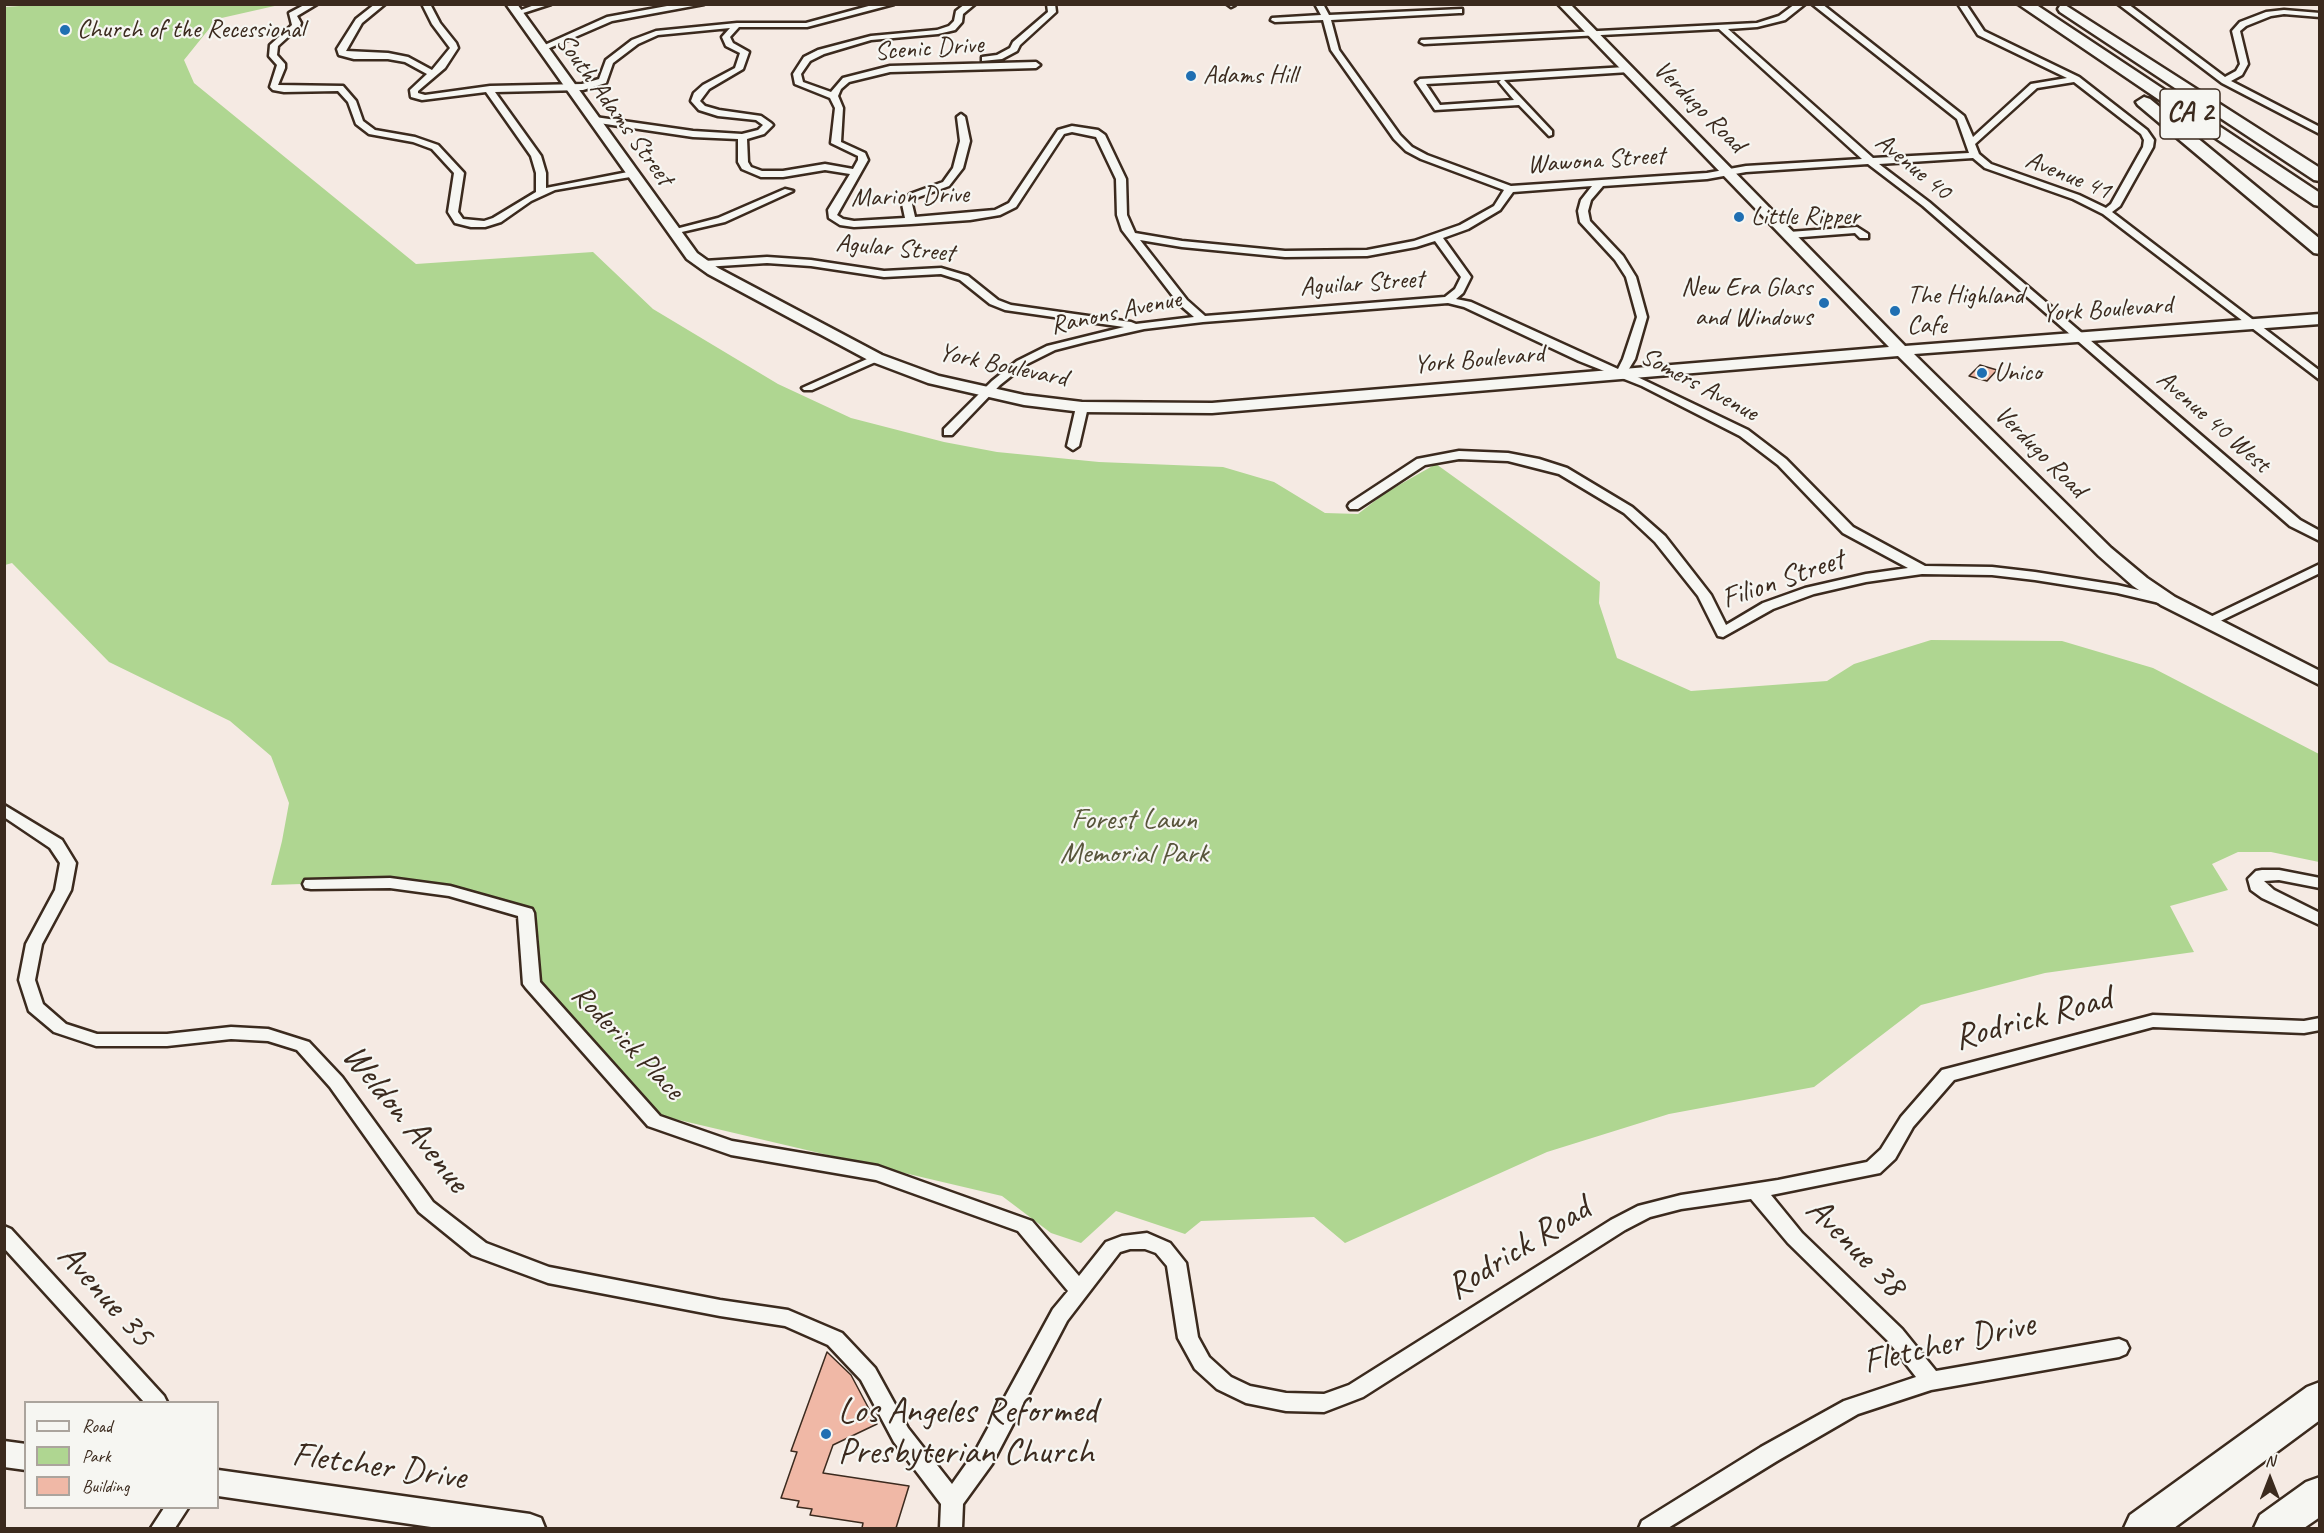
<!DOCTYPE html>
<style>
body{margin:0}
#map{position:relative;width:2324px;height:1533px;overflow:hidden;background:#f5eae3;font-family:Caveat,sans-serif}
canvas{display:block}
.frame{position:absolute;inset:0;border:6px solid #3b2a1e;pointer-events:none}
.legend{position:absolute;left:24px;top:1401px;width:195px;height:108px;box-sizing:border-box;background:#f6f6f2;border:2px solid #aba49d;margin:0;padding:8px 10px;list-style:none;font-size:18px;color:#3b2a1e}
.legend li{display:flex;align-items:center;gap:12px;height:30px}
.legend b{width:30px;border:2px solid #aba49d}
.north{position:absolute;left:2240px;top:1449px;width:60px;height:60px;-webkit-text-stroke:4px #f6f6f2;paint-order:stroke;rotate:0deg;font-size:16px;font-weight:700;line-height:24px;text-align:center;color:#3b2a1e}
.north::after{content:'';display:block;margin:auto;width:21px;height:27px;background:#3b2a1e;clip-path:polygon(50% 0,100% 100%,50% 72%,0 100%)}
</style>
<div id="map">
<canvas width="2324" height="1533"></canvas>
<div class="frame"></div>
<ul class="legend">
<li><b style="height:8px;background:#f6f6f2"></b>Road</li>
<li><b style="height:16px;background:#afd691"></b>Park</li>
<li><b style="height:16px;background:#f0b8a6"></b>Building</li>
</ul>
<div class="north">N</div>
</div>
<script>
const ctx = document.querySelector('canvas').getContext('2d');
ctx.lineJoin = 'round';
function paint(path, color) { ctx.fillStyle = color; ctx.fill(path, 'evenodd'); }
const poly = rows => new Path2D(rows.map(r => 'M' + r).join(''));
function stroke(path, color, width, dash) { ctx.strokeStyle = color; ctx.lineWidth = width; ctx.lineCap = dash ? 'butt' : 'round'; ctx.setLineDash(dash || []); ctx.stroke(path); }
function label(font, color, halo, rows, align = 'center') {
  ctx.font = font + ' Caveat,sans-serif'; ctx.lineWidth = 4.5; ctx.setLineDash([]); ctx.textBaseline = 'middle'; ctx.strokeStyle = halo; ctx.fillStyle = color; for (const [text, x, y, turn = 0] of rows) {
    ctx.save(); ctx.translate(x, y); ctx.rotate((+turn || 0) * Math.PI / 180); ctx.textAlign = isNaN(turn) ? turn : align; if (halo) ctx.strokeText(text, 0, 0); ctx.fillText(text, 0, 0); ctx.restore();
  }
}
const green = poly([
 [48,4,279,5,217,19,184,60,194,83,416,264,593,252,653,309,778,384,851,418,944,442,997,452,1099,462,1223,467,1274,482,1325,513,1358,514,1385,493,1436,464,1600,582,1599,603,1617,658,1691,691,1827,681,1854,664,1931,640,2062,641,2153,668,2319,754,2319,862,2271,852,2238,852,2212,864,2228,890,2170,906,2194,952,2045,973,1921,1005,1814,1087,1669,1114,1547,1152,1345,1243,1314,1217,1201,1221,1185,1234,1116,1211,1081,1243,1051,1233,1002,1196,662,1116,536,981,539,941,534,921,500,902,362,882,271,885,282,841,289,803,271,756,230,721,109,662,12,563,5,565,5,7]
]);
const building = poly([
 [1980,365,1997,370,1987,381,1969,376,1980,365],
 [827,1352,851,1375,877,1424,833,1445,823,1473,909,1486,896,1528,862,1528,863,1523,810,1515,812,1509,797,1507,799,1501,781,1498,797,1452,791,1451,827,1352]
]);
const street = poly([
 [306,4,317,4,297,16,301,23,300,26,278,46,277,55,285,64,285,68,278,85,343,86,356,101,363,121,375,130,415,137,438,145,464,173,458,212,463,219,484,221,493,218,536,192,536,173,531,156,486,92,422,100,411,97,410,90,427,74,405,62,388,59,354,59,339,55,337,49,356,19,375,4,385,4,362,23,346,51,388,53,408,57,432,70,450,48,432,24,422,4,430,4,440,23,456,43,458,48,445,68,418,91,418,93,425,95,490,86,582,84,599,79,606,60,632,40,656,31,737,23,806,23,876,4,894,4,807,27,739,27,730,37,733,43,749,52,743,69,709,89,700,101,705,106,719,110,761,116,771,123,773,125,764,134,747,139,748,162,751,167,762,171,783,171,825,164,853,169,858,160,858,156,831,143,835,108,830,98,795,84,793,74,804,57,818,50,871,36,937,30,949,26,954,21,956,11,965,4,975,4,963,14,962,22,955,30,938,34,871,40,824,54,810,61,801,74,803,82,831,92,843,78,890,66,1036,62,1040,65,1036,68,890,72,849,82,841,89,838,96,843,108,841,142,865,153,868,160,837,215,843,219,854,221,905,218,902,204,910,194,943,182,953,168,960,141,957,117,961,114,965,117,970,141,963,168,949,186,916,198,912,204,915,217,995,210,1009,203,1058,130,1072,126,1098,130,1105,135,1126,179,1127,215,1135,233,1182,241,1285,251,1367,250,1414,241,1460,225,1494,206,1504,190,1421,159,1406,151,1394,139,1331,50,1323,20,1275,22,1271,20,1272,18,1321,15,1315,4,1323,4,1329,15,1462,9,1462,13,1459,13,1331,20,1339,50,1400,135,1412,147,1427,155,1511,186,1707,173,1746,166,1862,159,1719,29,1424,44,1420,42,1421,40,1757,23,1779,16,1795,4,1805,4,1785,20,1757,27,1728,29,1873,158,1969,153,1957,119,1812,4,1822,4,1964,116,1973,137,2031,84,2067,78,1978,35,1958,4,1966,4,1984,31,2079,77,2147,130,2154,140,2153,147,2120,206,2112,212,2320,371,2320,380,2103,214,2073,199,1985,168,1973,158,1879,164,1929,202,2300,520,2320,531,2320,541,2290,526,1923,206,1868,164,1746,172,1707,179,1603,186,1591,200,1588,211,1590,221,1623,256,1636,277,1647,317,1635,359,1627,372,1748,430,1786,459,1853,527,1925,566,1992,567,2035,572,2117,585,2173,598,2175,601,2173,604,2168,605,2117,593,2035,580,1992,575,1922,574,1866,582,1814,594,1773,609,1723,637,1718,636,1698,596,1655,542,1624,513,1559,474,1508,461,1459,459,1425,465,1358,509,1350,509,1348,506,1350,503,1417,459,1459,451,1508,453,1539,459,1567,468,1632,507,1665,536,1711,595,1726,625,1763,603,1805,588,1866,574,1908,568,1843,533,1778,465,1740,436,1642,386,1579,361,1464,307,1448,303,1203,322,1144,329,1086,342,1055,350,1025,365,1000,385,952,435,944,435,944,429,992,381,1017,361,1047,346,1124,327,1005,310,990,304,960,280,941,274,884,277,811,266,767,263,704,267,699,264,704,261,767,257,811,260,884,271,941,268,968,276,998,300,1011,305,1131,322,1136,324,1194,317,1179,304,1122,230,1117,215,1116,179,1096,137,1072,132,1064,134,1016,207,1000,215,970,220,911,224,854,227,840,225,829,218,828,210,850,174,825,170,783,177,761,177,742,169,738,162,738,139,693,137,592,122,590,120,595,117,693,131,742,134,758,130,763,125,756,120,718,116,699,110,691,101,694,93,703,85,735,68,740,53,726,46,722,37,730,28,658,35,638,44,613,63,606,83,583,90,495,92,541,156,546,173,546,188,633,171,638,174,636,176,555,190,531,201,501,222,485,227,471,227,455,223,448,212,454,173,432,149,413,142,369,134,356,124,348,102,338,91,284,92,273,90,270,87,277,65,269,56,270,45,292,25,289,13,306,4],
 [2074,82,2141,134,2144,140,2143,147,2111,204,2106,208,2079,195,1991,164,1979,154,1975,144,2037,88,2074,82],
 [1592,186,1581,200,1578,211,1580,222,1615,260,1626,277,1637,317,1623,359,1618,369,1471,302,1456,299,1463,293,1471,277,1443,238,1468,229,1500,210,1513,192,1592,186],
 [1140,240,1182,247,1285,257,1367,256,1416,247,1435,241,1461,277,1455,289,1445,297,1205,316,1187,300,1140,240],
 [537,4,551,4,517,15,513,13,537,4],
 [678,4,704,4,612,21,545,50,538,48,607,17,678,4],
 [1047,4,1055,4,1056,12,1020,45,1017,51,1002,59,982,61,982,57,997,55,1010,48,1013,42,1048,12,1047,4],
 [1227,4,1235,4,1235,5,1231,7,1227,4],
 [2118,4,2128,4,2225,77,2236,71,2240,64,2232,31,2240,22,2266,12,2284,10,2320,13,2320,17,2284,14,2271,16,2246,26,2240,31,2248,64,2242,75,2231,81,2320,127,2320,134,2222,83,2118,4],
 [1626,67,1629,68,1629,72,1504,80,1552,131,1552,135,1549,136,1519,105,1435,110,1416,82,1420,79,1626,67],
 [1501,80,1499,82,1514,100,1440,105,1426,84,1501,80],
 [785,189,793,191,725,222,673,234,668,231,718,218,785,189],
 [1857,227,1868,234,1868,238,1860,238,1855,233,1789,238,1784,235,1789,232,1857,227],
 [876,355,882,358,880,360,812,390,804,390,802,388,876,355],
 [1082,404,1088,407,1079,446,1073,450,1067,446,1076,407,1082,404],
 [2320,564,2320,573,2212,625,2207,626,2200,622,2320,564],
 [4,805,62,840,76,863,71,890,42,944,35,980,43,1004,66,1024,97,1034,167,1034,231,1027,268,1029,309,1042,342,1077,433,1202,486,1243,549,1267,720,1300,788,1310,842,1333,875,1368,908,1428,952,1484,976,1450,1053,1309,1068,1291,1018,1231,876,1180,731,1155,648,1126,526,988,523,984,518,916,449,896,390,888,311,889,305,888,303,884,305,880,390,878,450,886,532,909,534,913,540,982,660,1116,732,1141,878,1166,1032,1221,1079,1276,1106,1242,1122,1236,1147,1233,1170,1243,1186,1263,1198,1337,1209,1357,1231,1377,1250,1386,1286,1393,1324,1394,1349,1385,1611,1220,1638,1206,1681,1195,1778,1180,1867,1162,1881,1149,1901,1117,1942,1070,2153,1015,2304,1021,2320,1018,2320,1030,2304,1033,2153,1027,1954,1080,1913,1127,1895,1159,1880,1173,1771,1195,1802,1233,1902,1329,1936,1371,2119,1339,2126,1342,2129,1348,2126,1354,2119,1357,1931,1390,1858,1414,1777,1461,1668,1528,1639,1528,1642,1521,1761,1447,1844,1401,1916,1377,1888,1341,1788,1243,1751,1199,1681,1209,1650,1217,1625,1230,1363,1397,1324,1412,1286,1411,1246,1403,1217,1389,1195,1369,1178,1338,1167,1266,1156,1253,1145,1249,1130,1249,1120,1252,1067,1321,992,1464,963,1504,962,1528,940,1528,941,1504,894,1442,861,1380,828,1345,785,1326,720,1316,548,1283,472,1255,419,1212,330,1087,297,1050,268,1041,231,1039,167,1046,96,1046,54,1032,29,1011,19,980,26,944,55,890,60,863,50,848,4,817,4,805],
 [2262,870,2279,870,2320,878,2320,888,2279,880,2264,881,2274,890,2320,913,2320,925,2262,898,2251,890,2248,879,2256,871,2262,870],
 [4,1226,11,1229,164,1396,167,1402,144,1402,4,1248,4,1226],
 [164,1508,188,1508,175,1528,151,1528,164,1508]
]);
const secondary = poly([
 [506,4,517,4,697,253,718,268,882,355,939,376,1024,395,1082,402,1212,403,1889,347,1558,4,1570,4,1905,346,2320,314,2320,324,1914,354,2111,548,2147,578,2175,597,2320,671,2320,685,2161,605,2133,586,2099,556,1898,356,1212,413,1082,412,1024,405,928,383,870,361,708,274,687,259,506,4],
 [4,1441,26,1444,26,1470,4,1467,4,1441],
 [218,1470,530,1514,541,1518,545,1528,438,1528,218,1496,218,1470]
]);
const highway = poly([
 [2018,4,2035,4,2320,193,2320,206,2314,205,2018,4],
 [2065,5,2320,168,2320,181,2314,180,2060,12,2058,9,2060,6,2065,5],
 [2144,97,2150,99,2320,239,2320,254,2314,253,2138,105,2136,102,2144,97],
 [2320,1382,2320,1420,2174,1528,2124,1528,2130,1515,2307,1387,2320,1382],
 [2320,1477,2320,1517,2304,1528,2254,1528,2260,1515,2306,1482,2320,1477]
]);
const markers = [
 [65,30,6,"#1f6fb2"],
 [1191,76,6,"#1f6fb2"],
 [1739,217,6,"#1f6fb2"],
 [1824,303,6,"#1f6fb2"],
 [1895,311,6,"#1f6fb2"],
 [1982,373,6,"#1f6fb2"],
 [826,1434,6,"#1f6fb2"]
];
const farPoinames = [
 ["Church of the Recessional",77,30],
 ["Adams Hill",1203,76],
 ["Little Ripper",1751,217],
 ["New Era Glass",1812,288,"right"],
 ["and Windows",1812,318,"right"],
 ["The Highland",1907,296],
 ["Cafe",1907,326],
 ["Unico",1994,373]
];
const farStreetnames = [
 ["Scenic Drive",929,49,-4],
 ["Verdugo Road",1699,107,45],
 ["South Adams Street",614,110,54],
 ["Wawona Street",1596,161,-4],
 ["Avenue 40",1913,167,39],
 ["Avenue 41",2068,176,22],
 ["Marion Drive",910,197,-2],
 ["Agular Street",895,249,5],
 ["Aguilar Street",1362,284,-4],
 ["York Boulevard",2107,310,-4],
 ["Ranons Avenue",1116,313,-12],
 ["York Boulevard",1479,360,-5],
 ["York Boulevard",1003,366,12],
 ["Somers Avenue",1699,385,28],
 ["Avenue 40 West",2213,422,41],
 ["Verdugo Road",2040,452,45]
];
const shields = [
 [2190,114,60]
];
const shieldNames = [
 ["CA 2",2190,114]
];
const streetNames = [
 ["Filion Street",1783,580,-19],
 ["Roderick Place",627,1043,46]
];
const parkNames = [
 ["Forest Lawn",1134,820],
 ["Memorial Park",1134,854]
];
const nearStreetnames = [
 ["Rodrick Road",2033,1019,-15],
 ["Weldon Avenue",405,1119,51],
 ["Avenue 38",1855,1248,45],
 ["Rodrick Road",1519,1249,-32],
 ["Avenue 35",105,1296,48],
 ["Fletcher Drive",1949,1344,-13],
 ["Fletcher Drive",379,1467,8]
];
const nearPoinames = [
 ["Los Angeles Reformed",838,1413],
 ["Presbyterian Church",838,1454]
];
paint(green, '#afd691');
paint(building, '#f0b8a6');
stroke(building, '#3b2a1e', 1.5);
stroke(street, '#3b2a1e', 5);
stroke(secondary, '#3b2a1e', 5);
stroke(highway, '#3b2a1e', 5);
paint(street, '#f6f6f2');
paint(secondary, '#f6f6f2');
paint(highway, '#f6f6f2');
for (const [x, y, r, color] of markers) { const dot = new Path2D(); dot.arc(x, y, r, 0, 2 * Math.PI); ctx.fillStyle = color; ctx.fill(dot); stroke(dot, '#f6f6f2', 2); }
label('26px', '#3b2a1e', '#f6f6f2', farPoinames, 'left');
label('26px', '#3b2a1e', '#f6f6f2', farStreetnames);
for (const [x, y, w] of shields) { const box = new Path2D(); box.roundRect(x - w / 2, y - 25, w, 50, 4.5); ctx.fillStyle = '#f6f6f2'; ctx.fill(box); stroke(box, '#3b2a1e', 1.5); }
label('bold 28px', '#3b2a1e', null, shieldNames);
label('30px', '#3b2a1e', '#f6f6f2', streetNames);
label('30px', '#58553b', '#f6f6f2', parkNames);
label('36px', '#3b2a1e', '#f6f6f2', nearStreetnames);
label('36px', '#3b2a1e', '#f6f6f2', nearPoinames, 'left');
</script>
